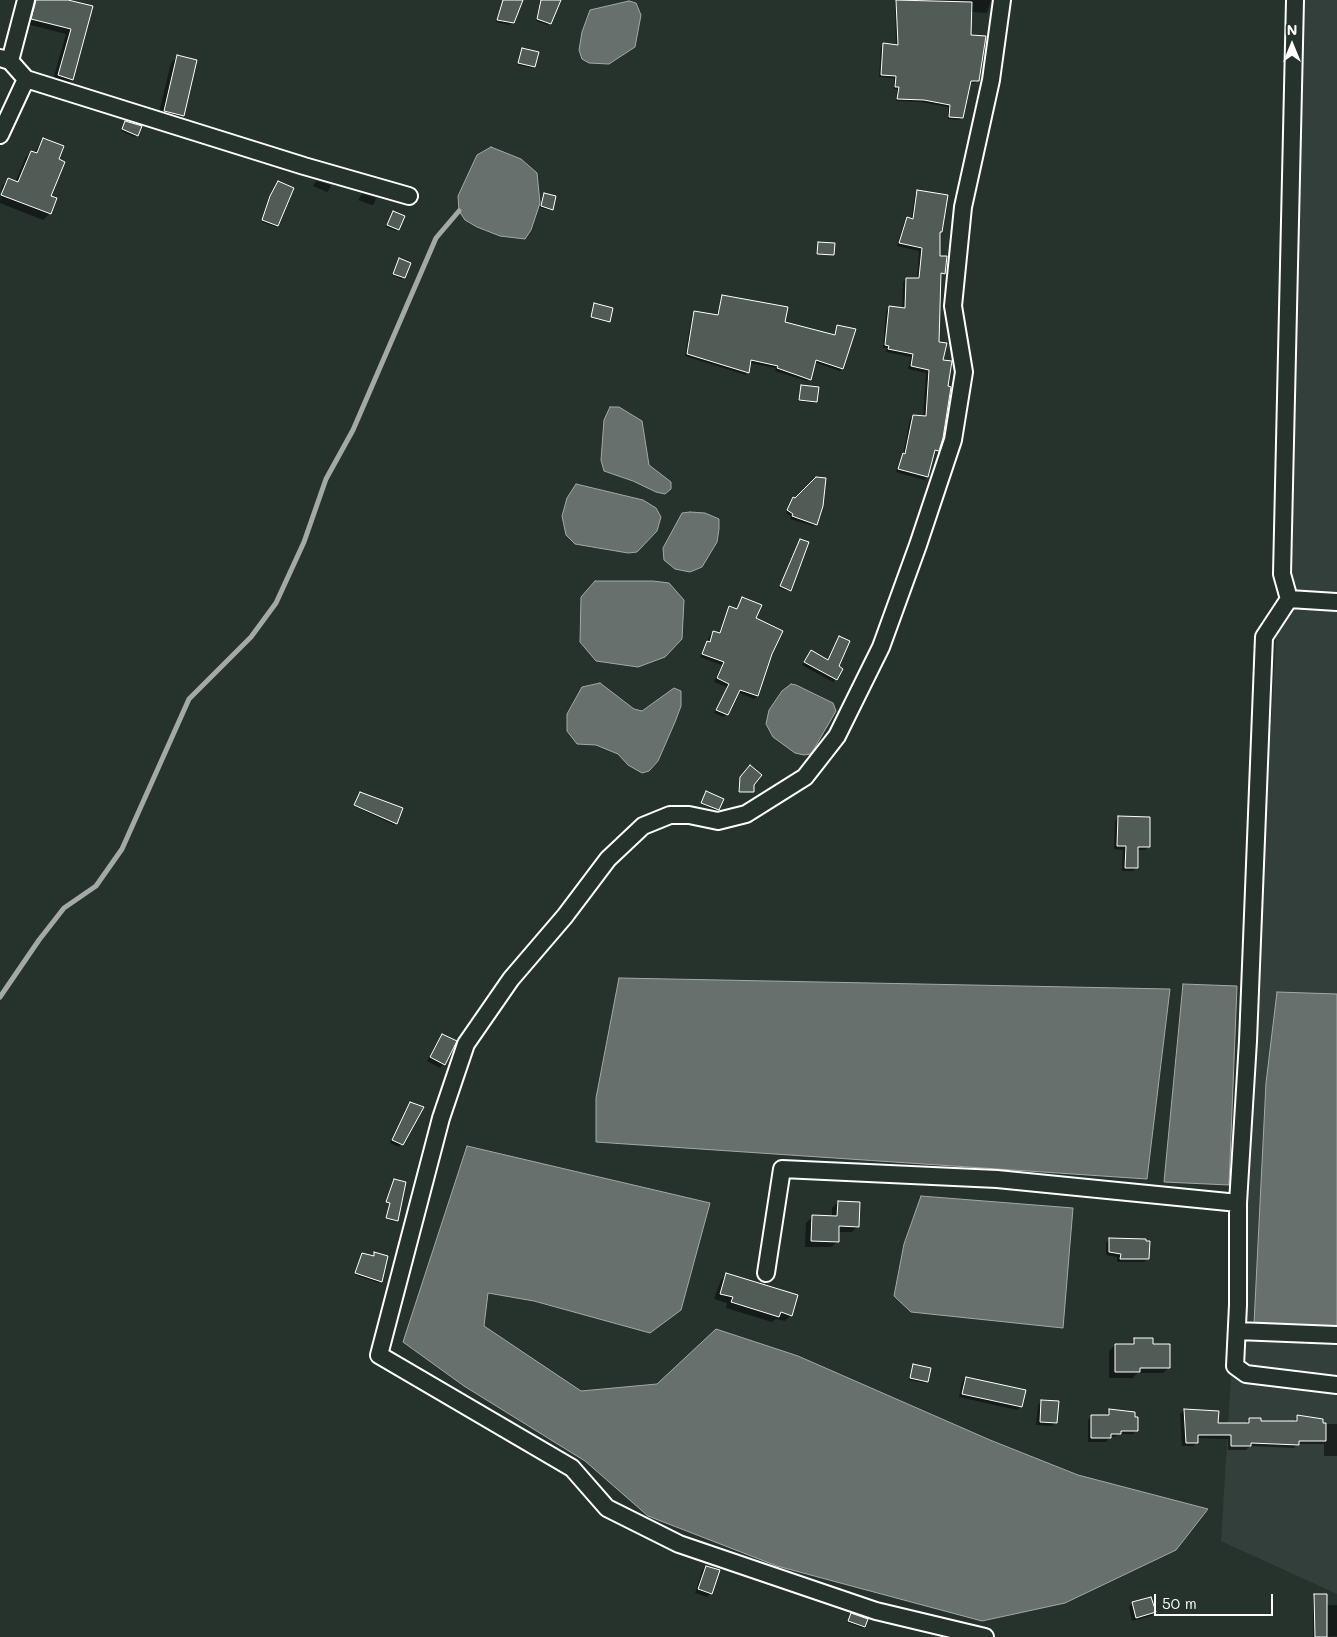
<!DOCTYPE html>
<style>
body{margin:0}
#map{position:relative;width:1337px;height:1637px;overflow:hidden;background:#26332d;font-family:Mali,sans-serif}
canvas{display:block}
.north{position:absolute;left:1267px;top:20px;width:50px;height:50px;-webkit-text-stroke:4px #26332d;paint-order:stroke;rotate:0deg;font-size:14px;font-weight:700;line-height:20px;text-align:center;color:#fff}
.north::after{content:'';display:block;margin:auto;width:18px;height:22px;background:#fff;clip-path:polygon(50% 0,100% 100%,50% 72%,0 100%)}
.scale{position:absolute;left:1154px;top:1594px;width:119px;height:22px;box-sizing:border-box;border:2px solid #fff;border-top:0;padding-left:6px;font-size:15px;line-height:18px;white-space:nowrap;color:#fff;-webkit-text-stroke:4px #26332d;paint-order:stroke}
</style>
<div id="map">
<canvas width="1337" height="1637"></canvas>
<div class="north">N</div>
<div class="scale">50 m</div>
</div>
<script>
const ctx = document.querySelector('canvas').getContext('2d');
ctx.lineJoin = 'round';
function paint(path, color) { ctx.fillStyle = color; ctx.fill(path, 'evenodd'); }
const poly = rows => new Path2D(rows.map(r => 'M' + r).join(''));
function stroke(path, color, width, dash) { ctx.strokeStyle = color; ctx.lineWidth = width; ctx.lineCap = dash ? 'butt' : 'round'; ctx.setLineDash(dash || []); ctx.stroke(path); }
const built = poly([
 [1299,0,1337,0,1337,1594,1221,1541,1288,445]
]);
const water = poly([
 [629,1,636,3,641,15,635,47,609,64,589,63,582,59,579,50,582,32,590,10,629,1],
 [491,147,521,159,537,173,540,203,531,230,525,239,500,236,477,227,465,220,459,211,458,196,477,155,491,147],
 [610,407,619,407,642,421,649,465,671,482,671,489,665,494,656,492,633,481,604,471,601,460,604,420,610,407],
 [576,484,643,500,656,508,661,517,657,531,637,552,628,553,575,544,566,535,562,516,567,498,576,484],
 [690,512,705,513,719,519,719,529,717,542,702,567,690,572,675,569,664,560,663,548,682,513,690,512],
 [595,581,653,581,669,583,684,600,682,639,665,657,638,667,596,661,580,642,581,597,595,581],
 [600,683,634,709,642,711,674,688,681,691,681,706,675,722,658,761,649,771,642,773,628,765,618,754,596,745,577,744,567,731,567,714,582,687,600,683],
 [791,684,796,685,833,703,836,711,811,754,804,755,795,753,773,737,766,724,769,710,782,691,791,684],
 [619,978,1170,989,1147,1179,596,1142,596,1098,619,978],
 [1183,984,1237,986,1229,1185,1164,1182,1183,984],
 [1277,992,1337,994,1337,1328,1254,1324,1266,1083,1277,992],
 [467,1146,710,1203,681,1310,650,1333,534,1301,488,1293,484,1326,581,1391,657,1384,716,1329,798,1356,990,1440,1078,1475,1208,1509,1176,1550,1065,1603,982,1621,777,1566,648,1516,585,1461,464,1386,403,1342,467,1146],
 [921,1196,1073,1208,1063,1328,911,1312,894,1296,904,1244,921,1196]
]);
const shadow = poly([
 [32,0,63,0,91,7,72,79,67,84,53,80,66,34,27,24],
 [503,0,521,0,510,25,496,22],
 [540,0,560,0,548,25,536,21],
 [895,0,991,0,987,13,971,12,970,36,978,81,975,83,969,83,962,118,959,120,948,119,948,107,921,102,896,101,897,89,894,89,894,78,879,77,881,47,884,45,896,46],
 [522,50,534,67,533,68,518,65],
 [177,57,183,115,177,121,158,117,171,63],
 [126,122,137,135,135,137,121,131],
 [43,139,57,160,50,196,56,199,49,214,43,220,0,203,2,186,8,180,15,183,25,158,31,152,34,153],
 [316,181,331,185,329,190,327,192,313,186],
 [277,184,277,226,276,227,262,222],
 [918,192,941,232,939,234,939,257,944,273,940,276,938,343,941,361,938,450,933,453,927,476,924,480,896,472,903,455,910,419,913,416,923,417,926,373,908,369,911,357,886,352,887,348,883,348,886,311,889,308,902,309,903,282,906,279,917,279,919,251,897,246,904,222,907,219,911,220,915,195],
 [362,194,376,198,374,204,372,205,358,200],
 [545,194,552,209,550,210,540,208],
 [393,213,398,229,396,231,386,227],
 [818,243,833,254,816,255],
 [399,259,409,263,402,279,392,275],
 [722,297,783,323,834,335,838,327,842,368,840,371,814,362,807,381,775,371,776,368,750,363,746,375,685,356,692,315,695,312,716,316],
 [595,305,609,321,608,322,590,318],
 [801,386,816,401,815,403,798,401],
 [793,499,816,524,813,526,790,519,791,516,786,513],
 [799,542,790,590,789,591,779,588],
 [742,598,755,619,757,696,754,699,737,692,724,717,714,713,727,687,714,682,722,665,700,657,710,635,713,632,719,634,727,611,730,608,736,610],
 [839,637,836,679,833,682,802,665,811,652,827,661],
 [751,767,752,792,738,793,739,780],
 [706,793,718,810,717,811,701,804],
 [360,794,396,823,394,825,354,806],
 [1118,818,1148,847,1145,850,1137,850,1136,868,1133,871,1122,871,1123,850,1114,849,1115,821],
 [442,1035,444,1064,440,1068,427,1061],
 [410,1103,422,1108,399,1147,390,1143],
 [394,1180,397,1220,395,1222,386,1219,390,1204,386,1203],
 [838,1202,858,1226,852,1232,838,1232,838,1241,831,1247,805,1247,806,1223,812,1217,832,1217,832,1208],
 [1110,1239,1148,1258,1144,1262,1117,1262,1117,1257,1106,1255,1106,1243],
 [362,1254,373,1257,375,1254,379,1283,355,1275],
 [727,1274,791,1315,785,1321,776,1319,772,1322,726,1308,727,1303,714,1299,721,1280],
 [1135,1339,1152,1345,1169,1367,1163,1373,1137,1373,1133,1378,1109,1378,1109,1351,1115,1345,1129,1345],
 [914,1365,929,1369,925,1383,909,1380],
 [966,1378,1021,1406,1017,1410,959,1397,962,1382],
 [1041,1401,1056,1422,1052,1426,1036,1425,1038,1405],
 [1184,1410,1217,1424,1245,1424,1249,1419,1259,1422,1293,1422,1297,1417,1322,1424,1337,1424,1337,1456,1324,1456,1324,1444,1298,1444,1294,1448,1250,1446,1246,1450,1228,1450,1228,1439,1197,1438,1197,1442,1193,1446,1182,1446,1180,1414],
 [1109,1411,1137,1430,1133,1434,1118,1434,1115,1437,1110,1437,1106,1442,1088,1442,1088,1420,1092,1416,1105,1416],
 [706,1567,711,1593,707,1597,695,1593,702,1571],
 [1315,1595,1326,1605,1337,1605,1337,1636,1313,1637,1313,1597],
 [1132,1603,1154,1612,1151,1616,1132,1621,1129,1607],
 [851,1614,864,1626,862,1628,847,1622]
]);
const stream = poly([
 [0,997,39,940,64,908,96,886,122,849,189,699,251,637,276,603,304,542,326,479,353,430,436,238,459,211]
]);
const building = poly([
 [36,0,68,0,93,6,73,80,58,75,71,29,31,19,36,0],
 [503,0,523,0,514,23,497,20,503,0],
 [541,0,561,0,551,24,537,19,541,0],
 [896,0,972,2,971,35,986,36,979,81,971,81,963,118,949,117,950,105,924,100,897,99,899,87,895,87,896,76,881,75,883,43,898,45,896,0],
 [522,48,539,52,535,67,518,63,522,48],
 [177,55,197,60,184,116,164,111,177,55],
 [125,121,142,126,138,136,122,129,125,121],
 [43,138,64,146,59,159,65,162,51,196,57,198,51,214,1,195,8,178,18,182,31,151,37,153,43,138],
 [278,181,294,188,278,226,262,220,270,196,278,181],
 [917,190,948,195,942,232,940,232,940,256,947,256,945,274,941,273,939,342,947,343,943,360,952,361,948,386,951,387,943,438,939,451,935,450,928,477,898,469,903,453,905,454,913,415,926,416,929,370,911,366,913,354,888,349,889,346,885,345,889,306,905,308,906,278,919,278,922,248,899,243,907,217,913,219,917,190],
 [544,193,556,196,553,210,541,206,544,193],
 [393,211,405,216,399,230,387,225,393,211],
 [818,242,835,243,834,255,817,254,818,242],
 [399,258,411,263,405,278,393,274,399,258],
 [722,295,788,307,785,322,835,335,837,325,856,329,843,369,816,360,811,380,777,368,778,366,751,360,749,373,687,354,694,311,718,315,722,295],
 [594,303,613,308,610,322,591,317,594,303],
 [801,385,819,387,817,402,799,400,801,385],
 [816,477,826,478,823,506,817,525,792,516,793,514,787,510,793,497,795,498,816,477],
 [800,539,809,542,791,591,780,586,800,539],
 [742,597,762,605,756,618,783,631,772,654,758,696,740,690,728,715,716,710,729,684,717,678,724,662,702,654,707,641,710,642,713,631,720,633,729,606,737,609,742,597],
 [839,636,850,641,839,666,843,669,837,680,804,662,811,650,828,660,839,636],
 [750,765,762,775,754,785,754,792,739,792,740,777,750,765],
 [706,791,724,799,719,810,701,803,706,791],
 [360,792,403,808,397,824,354,805,360,792],
 [1118,816,1150,817,1150,847,1138,847,1138,868,1125,868,1126,846,1117,846,1118,816],
 [442,1034,457,1041,445,1065,430,1057,442,1034],
 [410,1102,424,1107,403,1145,392,1140,410,1102],
 [394,1179,406,1182,398,1221,386,1218,390,1203,386,1202,394,1179],
 [838,1201,860,1202,859,1227,839,1226,839,1242,811,1241,812,1215,837,1216,838,1201],
 [1109,1238,1146,1239,1146,1241,1150,1241,1149,1259,1120,1259,1121,1254,1109,1252,1109,1238],
 [374,1252,388,1256,382,1282,355,1273,362,1253,374,1256,374,1252],
 [726,1273,798,1295,792,1316,781,1312,779,1317,731,1302,733,1297,720,1294,726,1273],
 [1134,1338,1153,1338,1153,1344,1170,1344,1170,1368,1140,1368,1140,1372,1115,1372,1115,1344,1134,1344,1134,1338],
 [913,1364,931,1368,928,1382,910,1378,913,1364],
 [966,1377,1026,1390,1022,1407,962,1394,966,1377],
 [1041,1400,1059,1401,1057,1423,1040,1422,1041,1400],
 [1109,1409,1135,1412,1135,1417,1138,1417,1138,1431,1121,1431,1121,1434,1111,1434,1111,1438,1091,1438,1091,1415,1109,1415,1109,1409],
 [1184,1409,1219,1411,1218,1423,1249,1423,1249,1418,1261,1418,1261,1421,1297,1421,1297,1415,1323,1419,1323,1423,1326,1423,1326,1441,1299,1441,1299,1445,1251,1443,1251,1446,1231,1446,1231,1435,1198,1435,1198,1443,1186,1443,1184,1409],
 [706,1566,720,1570,712,1594,698,1589,706,1566],
 [1314,1594,1327,1594,1327,1637,1315,1637,1314,1594],
 [1151,1597,1156,1612,1136,1618,1132,1602,1151,1597],
 [851,1613,868,1619,865,1627,848,1621,851,1613]
]);
const minor = poly([
 [1295,0,1282,574,1289,599,1337,602],
 [0,58,10,61,26,79,304,166,409,196],
 [10,61,26,0],
 [0,135,26,79],
 [1289,599,1264,637,1248,1041,1238,1203,1238,1305,1235,1366,1246,1374,1337,1385],
 [766,1273,782,1169,997,1179,1238,1203],
 [1237,1331,1337,1335],
 [985,1637,876,1611,679,1544,607,1508,572,1468,379,1355,441,1118,466,1044,511,979,565,916,608,859,643,826,670,815,689,815,718,821,746,814,805,777,837,736,881,647,918,545,953,440,964,372,953,306,963,207,991,80,1002,0]
]);
paint(built, '#333f3a');
paint(water, '#67706c');
stroke(water, '#a4a9a7', 1);
paint(shadow, '#0007');
stroke(stream, '#a4a9a7', 5);
paint(building, '#515c57');
stroke(building, '#fff', 1);
stroke(minor, '#fff', 20);
stroke(minor, '#26332d', 16);
</script>
